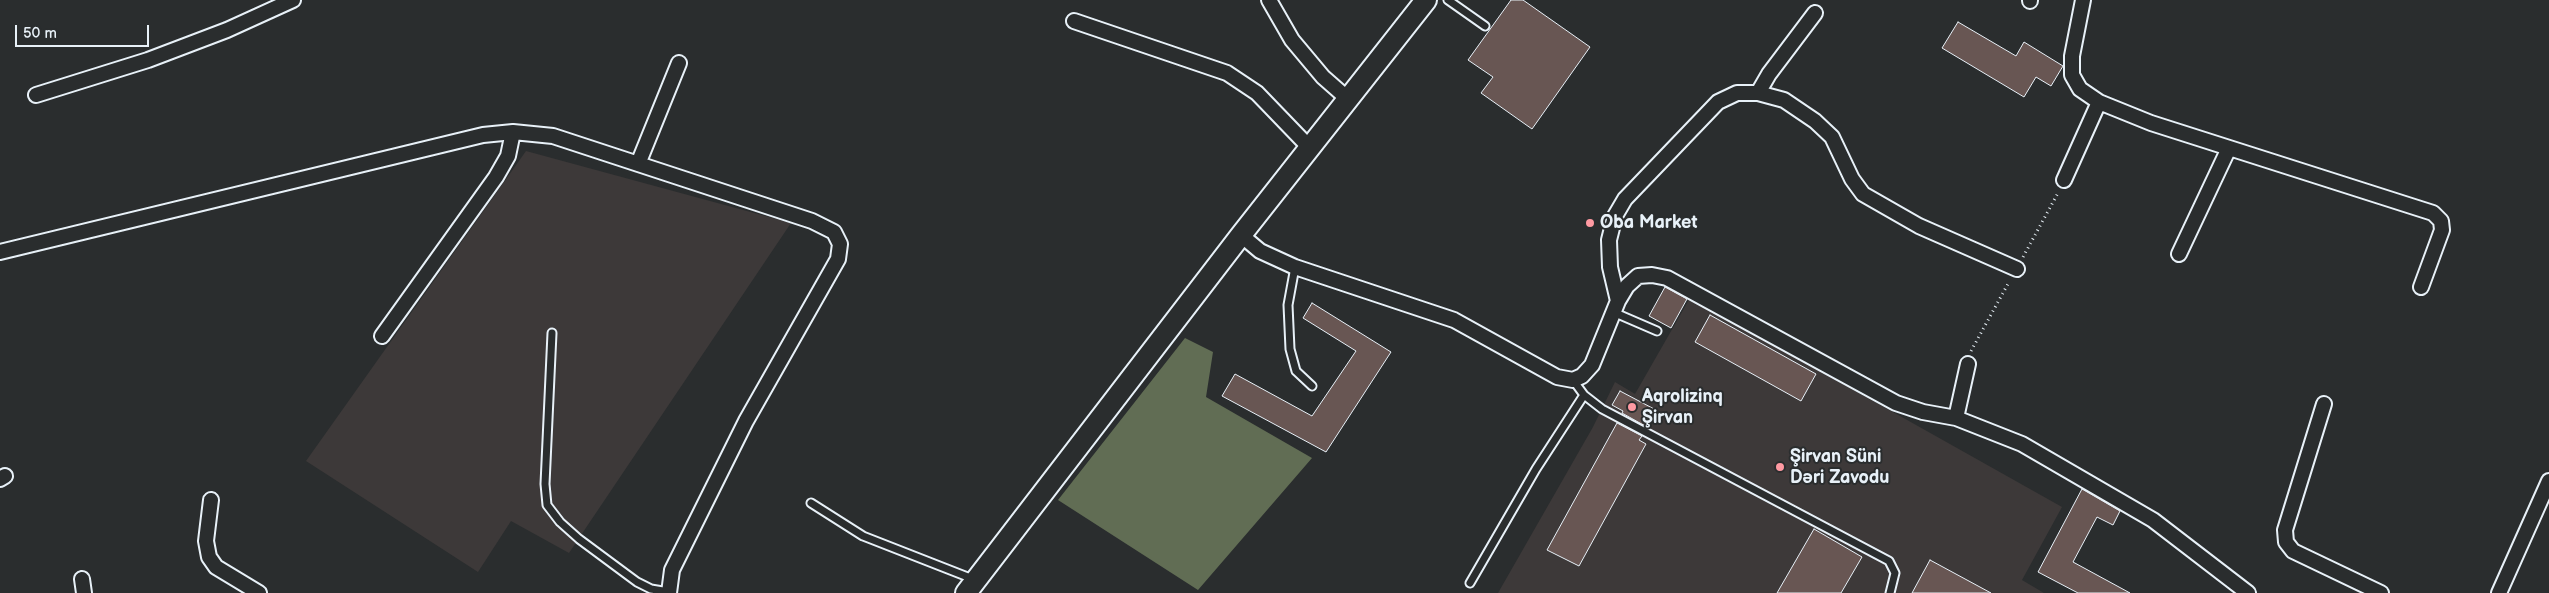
<!DOCTYPE html>
<meta charset="utf-8">
<style>
body{margin:0}
#map{position:relative;width:2549px;height:593px;overflow:hidden;background:#2a2d2e;font-family:"Balsamiq Sans",sans-serif}
canvas{display:block}
.scale{position:absolute;left:15px;top:25px;width:134px;height:22px;box-sizing:border-box;border:2px solid #e8f1f8;border-top:0;padding-left:6px;font-size:15px;line-height:18px;white-space:nowrap;color:#e8f1f8;-webkit-text-stroke:4px #2a2d2e;paint-order:stroke}
</style>
<div id="map">
<canvas width="2549" height="593"></canvas>
<div class="scale">50 m</div>
</div>
<script>
const ctx = document.querySelector('canvas').getContext('2d');
ctx.lineJoin = 'round';
function paint(path, color) { ctx.fillStyle = color; ctx.fill(path, 'evenodd'); }
const poly = rows => new Path2D(rows.map(r => 'M' + r).join(''));
function stroke(path, color, width, dash) { ctx.strokeStyle = color; ctx.lineWidth = width; ctx.lineCap = dash ? 'butt' : 'round'; ctx.setLineDash(dash || []); ctx.stroke(path); }
function label(font, color, halo, rows, align = 'center') {
  ctx.font = font + ' "Balsamiq Sans",sans-serif'; ctx.lineWidth = 4; ctx.setLineDash([]); ctx.textBaseline = 'middle'; ctx.strokeStyle = halo; ctx.fillStyle = color; for (const [text, x, y, turn = 0] of rows) {
    ctx.save(); ctx.translate(x, y); ctx.rotate((+turn || 0) * Math.PI / 180); ctx.textAlign = isNaN(turn) ? turn : align; if (halo) ctx.strokeText(text, 0, 0); ctx.fillText(text, 0, 0); ctx.restore();
  }
}
const built = poly([
 [526,151,791,223,569,553,511,521,478,572,306,461],
 [1690,298,2062,507,2022,580,2044,593,1498,593,1593,427,1615,382,1635,394]
]);
const green = poly([
 [1185,338,1213,352,1206,397,1312,458,1198,590,1058,500]
]);
const building = poly([
 [1511,0,1523,0,1590,47,1532,129,1481,93,1493,77,1468,60,1511,0],
 [1958,22,2016,56,2024,42,2063,66,2051,86,2036,77,2024,97,1942,48,1958,22],
 [1665,287,1687,299,1671,328,1649,316,1665,287],
 [1312,303,1391,352,1326,452,1222,396,1235,374,1312,416,1356,351,1303,318,1312,303],
 [1710,315,1816,374,1801,401,1695,342,1710,315],
 [1620,391,1656,410,1647,427,1622,413,1623,411,1612,405,1620,391],
 [1617,423,1642,436,1639,440,1646,444,1579,566,1547,550,1617,423],
 [2082,489,2120,511,2113,525,2097,517,2073,562,2130,593,2078,593,2038,572,2082,489],
 [1814,529,1862,557,1841,593,1777,593,1814,529],
 [1930,560,1991,593,1912,593,1930,560]
]);
const path = poly([
 [2023,257,2058,193],
 [1971,351,2009,282]
]);
const service = poly([
 [1448,0,1485,26],
 [1295,267,1288,305,1290,349,1296,371,1312,386],
 [1613,312,1657,331],
 [552,333,545,484,547,505,560,522,579,539,637,582,651,589,669,592],
 [1573,380,1584,395,1602,409,1889,561,1895,573,1890,593],
 [811,503,863,536,973,579],
 [1470,583,1536,469,1584,395]
]);
const minor = poly([
 [1269,0,1292,40,1323,77,1348,99],
 [2083,0,2072,56,2072,75,2080,89,2099,102,2151,123,2433,213,2441,221,2442,230,2421,287],
 [2030,1,2030,0],
 [1074,21,1227,73,1257,93,1310,148],
 [1758,93,1769,74,1815,13],
 [36,95,148,60,227,30,293,0],
 [638,164,679,63],
 [2064,180,2099,102],
 [1241,235,1260,251,1295,267,1454,320,1557,377,1573,380,1582,376,1592,365,1618,301,1627,286,1638,276,1652,275,1667,278,1896,403,1923,412,1956,418,2022,444,2153,520,2248,593],
 [0,252,483,135,513,132,553,136,812,221,834,232,840,244,838,259,746,421,672,570,669,593],
 [2179,254,2229,148],
 [1618,301,1610,267,1609,240,1615,216,1625,199,1718,102,1737,93,1758,93,1784,100,1815,121,1832,137,1852,179,1863,194,1919,226,2017,269],
 [382,336,496,177,508,156,513,132],
 [2324,404,2285,530,2286,542,2293,551,2381,593],
 [1956,418,1968,364],
 [0,479,5,476],
 [211,500,206,541,209,557,216,567,259,593],
 [82,579,84,593],
 [2499,593,2549,481]
]);
const secondary = poly([
 [966,593,1241,235,1426,0]
]);
const markers = [
 [1590,223,5,"#ff9aa2"],
 [1632,407,5,"#ff9aa2"],
 [1780,467,5,"#ff9aa2"]
];
const poiNames = [
 ["Oba Market",1600,223],
 ["Aqrolizinq",1642,397],
 ["Şirvan",1642,418],
 ["Şirvan Süni",1790,457],
 ["Dəri Zavodu",1790,478]
];
paint(built, '#3d3939');
paint(green, '#616d54');
paint(building, '#685653');
stroke(building, '#e8f1f8', 1);
stroke(service, '#e8f1f8', 11);
stroke(minor, '#e8f1f8', 18);
stroke(secondary, '#e8f1f8', 24);
stroke(path, '#e8f1f8', 3, [1, 4]);
stroke(service, '#2a2d2e', 7);
stroke(minor, '#2a2d2e', 14);
stroke(secondary, '#2a2d2e', 20);
for (const [x, y, r, color] of markers) { const dot = new Path2D(); dot.arc(x, y, r, 0, 2 * Math.PI); ctx.fillStyle = color; ctx.fill(dot); stroke(dot, '#2a2d2e', 2); }
label('bold 18px', '#e8f1f8', '#2a2d2e', poiNames, 'left');
</script>
